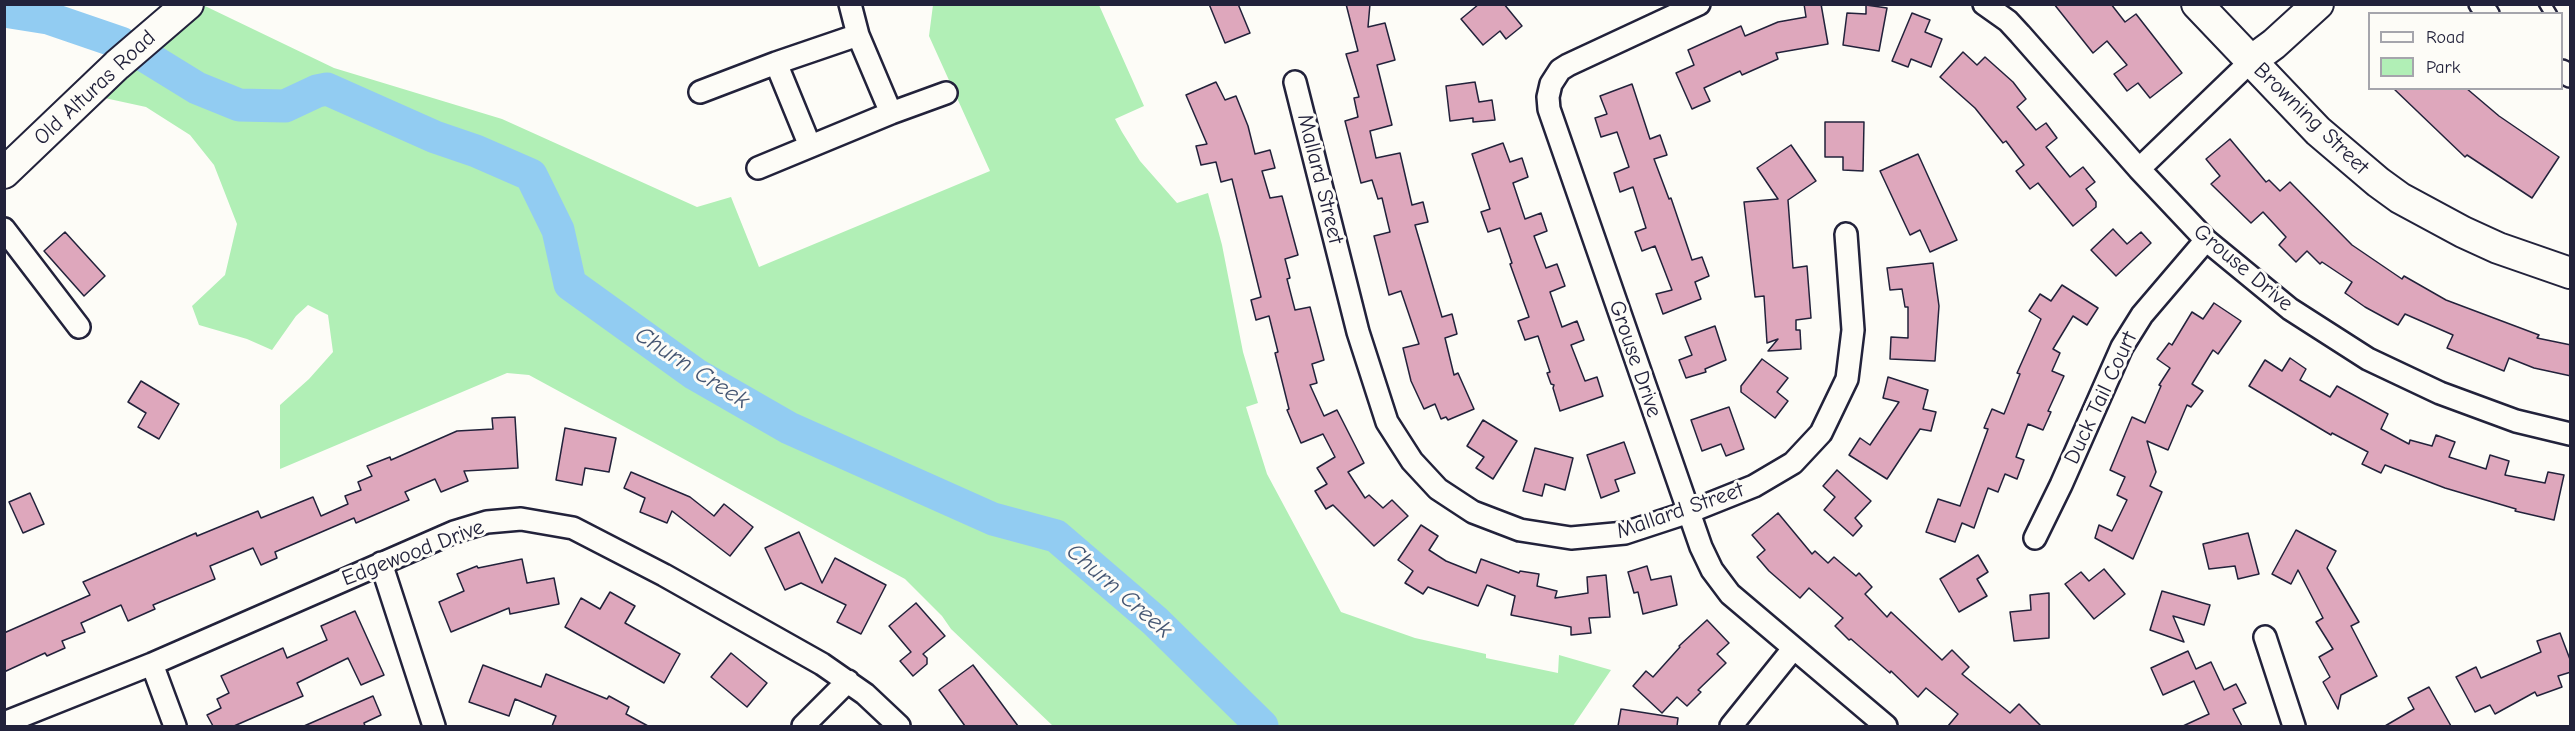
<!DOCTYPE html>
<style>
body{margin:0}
#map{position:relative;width:2575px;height:731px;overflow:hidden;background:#fdfcf7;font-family:"Comic Neue",sans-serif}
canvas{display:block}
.frame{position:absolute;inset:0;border:6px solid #22223b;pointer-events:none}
.legend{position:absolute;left:2368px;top:12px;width:195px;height:78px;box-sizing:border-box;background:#fdfcf7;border:2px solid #a5a5ac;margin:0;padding:8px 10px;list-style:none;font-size:18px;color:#22223b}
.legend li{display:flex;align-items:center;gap:12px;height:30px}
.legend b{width:30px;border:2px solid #a5a5ac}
</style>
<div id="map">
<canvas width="2575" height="731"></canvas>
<div class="frame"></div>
<ul class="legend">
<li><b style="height:8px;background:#fdfcf7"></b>Road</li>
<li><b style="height:16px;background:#b1efb6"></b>Park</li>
</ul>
</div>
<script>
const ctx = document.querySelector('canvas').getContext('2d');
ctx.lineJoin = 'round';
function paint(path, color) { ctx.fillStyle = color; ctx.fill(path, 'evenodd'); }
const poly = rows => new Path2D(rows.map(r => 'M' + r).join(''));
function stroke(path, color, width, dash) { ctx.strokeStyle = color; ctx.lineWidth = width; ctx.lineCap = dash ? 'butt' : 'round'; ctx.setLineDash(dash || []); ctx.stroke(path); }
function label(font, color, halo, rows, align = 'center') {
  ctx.font = font + ' "Comic Neue",sans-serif'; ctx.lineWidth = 6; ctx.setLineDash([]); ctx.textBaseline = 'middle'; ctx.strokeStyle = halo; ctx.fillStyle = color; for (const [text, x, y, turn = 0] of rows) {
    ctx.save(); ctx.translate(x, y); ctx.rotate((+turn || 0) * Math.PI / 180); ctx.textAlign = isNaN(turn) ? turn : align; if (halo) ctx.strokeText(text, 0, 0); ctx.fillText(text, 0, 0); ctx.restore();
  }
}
const green = poly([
 [933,5,1099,5,1144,106,1115,119,1122,132,1140,161,1177,203,1208,193,1222,245,1243,352,1258,403,1246,407,1267,474,1341,612,1415,638,1486,654,1486,658,1558,673,1559,655,1611,670,1573,726,1053,726,951,629,942,616,905,579,529,375,507,373,280,469,280,405,309,379,333,352,328,315,308,305,296,316,272,350,247,339,199,325,192,306,225,275,237,224,214,165,190,135,146,107,100,97,205,6,334,68,502,119,697,207,731,197,759,267,990,171,929,36]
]);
const river = poly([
 [4,11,48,18,121,43],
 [145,56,197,88,239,105,285,106,317,91,327,89,435,137,476,151,531,175,558,230,570,284,695,374,789,428,993,519,1056,536,1155,621,1262,726]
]);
const building = poly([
 [1209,4,1238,4,1250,33,1225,43,1209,4],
 [1346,4,1370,4,1368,27,1385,23,1395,60,1377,65,1392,125,1370,131,1376,158,1400,153,1412,205,1423,202,1428,222,1415,225,1442,317,1452,314,1457,334,1445,338,1454,375,1458,373,1474,409,1448,420,1446,417,1441,419,1435,404,1424,409,1411,381,1403,348,1419,344,1401,291,1389,295,1374,236,1390,232,1382,198,1378,199,1372,180,1361,183,1345,121,1358,117,1354,98,1359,97,1346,54,1358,51,1346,4],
 [1479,4,1504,4,1522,26,1506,39,1500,31,1483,45,1461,19,1479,4],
 [1804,4,1821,4,1828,44,1776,53,1778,59,1742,75,1740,71,1704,88,1710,101,1692,109,1676,73,1694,65,1688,50,1741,26,1745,36,1778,22,1806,17,1804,4],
 [2054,4,2111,4,2125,22,2136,14,2182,73,2150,98,2138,83,2127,91,2114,74,2127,65,2107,41,2093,53,2054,4],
 [1866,5,1887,8,1879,51,1843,45,1847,13,1866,14,1866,5],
 [1912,13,1930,20,1925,32,1942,39,1931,67,1911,59,1908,67,1892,61,1912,13],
 [1963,52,1977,65,1985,57,2013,82,2026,99,2017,107,2036,130,2046,123,2057,138,2046,147,2070,177,2083,167,2095,182,2086,189,2096,202,2096,207,2073,226,2038,183,2030,189,2016,171,2024,165,2006,141,2003,143,1975,108,1940,77,1963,52],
 [1216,82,1225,100,1236,96,1248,126,1255,154,1270,150,1275,168,1262,171,1270,198,1282,196,1298,255,1285,259,1290,278,1287,279,1295,310,1310,307,1324,360,1312,364,1317,383,1310,385,1324,416,1337,410,1364,463,1348,472,1365,498,1369,495,1383,508,1392,500,1408,516,1374,546,1333,505,1326,509,1315,491,1327,484,1317,468,1335,457,1323,434,1301,443,1287,410,1289,409,1275,353,1278,352,1269,316,1256,320,1251,300,1261,297,1232,179,1221,182,1216,162,1201,165,1196,146,1207,144,1186,95,1216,82],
 [1475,82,1479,102,1492,100,1495,120,1473,122,1473,118,1450,121,1446,86,1475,82],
 [1632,84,1650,139,1660,135,1667,155,1654,159,1669,199,1671,198,1692,260,1702,257,1709,276,1695,282,1701,299,1663,314,1656,294,1672,290,1655,246,1642,251,1635,232,1646,228,1633,187,1620,192,1614,173,1629,167,1617,132,1601,137,1595,118,1607,114,1600,96,1632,84],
 [2393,88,2466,88,2499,116,2559,157,2532,198,2467,155,2465,157,2393,88],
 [1825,122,1864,122,1863,171,1843,170,1843,157,1825,157,1825,122],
 [2230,139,2266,182,2269,180,2280,191,2290,182,2352,245,2402,279,2404,276,2446,300,2539,335,2537,338,2571,345,2571,376,2534,368,2509,358,2504,371,2447,348,2453,335,2405,314,2398,325,2365,307,2345,293,2352,282,2322,262,2320,264,2307,251,2296,262,2279,245,2286,237,2263,212,2251,223,2211,184,2220,176,2206,159,2230,139],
 [1503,143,1510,162,1522,158,1528,177,1513,183,1525,219,1541,213,1547,231,1534,236,1546,268,1557,264,1565,286,1550,292,1562,327,1577,321,1584,340,1571,345,1585,381,1597,377,1603,396,1560,411,1553,388,1554,385,1551,384,1547,373,1550,372,1538,336,1525,340,1518,321,1529,317,1510,264,1512,263,1500,228,1488,232,1481,212,1490,209,1472,154,1503,143],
 [1791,145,1816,181,1788,200,1793,268,1807,266,1811,318,1796,320,1796,330,1800,330,1801,349,1768,351,1778,339,1767,343,1764,296,1755,297,1744,202,1778,199,1757,168,1791,145],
 [1918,154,1957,240,1930,252,1920,230,1910,235,1880,171,1918,154],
 [2113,229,2127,244,2141,232,2151,243,2116,276,2091,250,2113,229],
 [65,232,105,276,84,296,44,251,65,232],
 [1933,263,1939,306,1935,361,1890,359,1891,337,1908,338,1908,307,1905,307,1902,289,1890,290,1887,268,1933,263],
 [2062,285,2098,308,2087,325,2073,316,2053,349,2060,353,2052,371,2064,376,2048,411,2051,412,2043,430,2028,424,2016,457,2024,460,2017,479,2005,474,1998,492,1988,488,1974,528,1962,523,1955,542,1926,532,1938,499,1960,506,1988,429,1984,428,1992,409,2004,414,2020,374,2017,373,2041,319,2029,311,2040,294,2051,301,2062,285],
 [2214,303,2241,321,2218,354,2213,350,2192,384,2203,391,2191,407,2187,405,2168,450,2147,441,2156,472,2150,486,2162,492,2133,559,2095,538,2099,525,2112,531,2127,500,2117,495,2125,477,2110,470,2132,417,2145,423,2161,386,2159,385,2170,368,2157,359,2169,343,2172,345,2192,312,2203,319,2214,303],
 [1715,326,1726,360,1705,369,1706,372,1686,378,1679,360,1692,355,1685,337,1715,326],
 [2290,358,2306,369,2300,380,2330,397,2337,386,2388,414,2381,429,2409,444,2410,440,2432,446,2436,435,2455,442,2449,457,2486,469,2490,455,2509,461,2505,475,2545,483,2548,472,2564,475,2554,520,2515,511,2516,509,2445,488,2385,465,2381,473,2362,464,2368,452,2332,433,2331,435,2249,386,2265,360,2282,371,2290,358],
 [1762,359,1788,378,1777,392,1788,401,1775,418,1741,392,1741,386,1762,359],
 [1888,377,1928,390,1923,409,1936,412,1931,431,1920,429,1887,479,1849,455,1860,438,1870,445,1899,402,1883,398,1888,377],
 [141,381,179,404,159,439,138,427,146,413,128,402,141,381],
 [1729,407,1744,449,1726,456,1721,444,1702,451,1691,420,1729,407],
 [515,417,518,468,464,471,468,481,441,492,435,479,405,492,409,500,356,523,354,518,275,552,277,558,261,565,253,548,210,566,215,579,153,605,155,609,128,621,121,605,81,623,85,632,62,641,65,648,47,656,45,653,4,672,4,633,90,595,83,582,196,533,197,536,258,511,261,518,313,497,321,516,348,504,345,496,361,490,358,482,372,476,367,466,390,457,391,460,457,431,493,429,492,418,515,417],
 [1483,420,1517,441,1493,479,1476,468,1484,457,1467,446,1483,420],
 [565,428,616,438,609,472,585,468,582,485,556,480,565,428],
 [1624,442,1635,473,1615,480,1619,491,1601,498,1587,455,1624,442],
 [1535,448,1573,458,1565,490,1545,484,1542,496,1523,491,1535,448],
 [1837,470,1871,501,1855,518,1862,526,1853,536,1824,510,1835,497,1823,486,1837,470],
 [631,472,690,497,714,516,724,504,753,527,730,556,672,511,667,523,640,512,645,498,624,488,631,472],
 [30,493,44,524,23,533,9,502,30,493],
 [1778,513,1812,554,1815,551,1828,563,1834,557,1856,576,1859,573,1872,587,1865,594,1887,617,1891,612,1942,660,1952,650,1969,667,1962,674,2010,713,2019,704,2041,726,1948,726,1958,714,1926,688,1918,697,1891,671,1890,673,1851,639,1849,640,1835,626,1843,618,1809,588,1800,598,1769,571,1757,557,1765,550,1752,535,1778,513],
 [1421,525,1438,536,1429,550,1446,561,1476,573,1481,559,1519,573,1520,571,1539,574,1537,586,1557,591,1555,598,1588,593,1587,577,1606,575,1610,617,1589,618,1591,633,1571,635,1571,627,1511,615,1515,596,1487,585,1478,606,1428,587,1423,594,1405,583,1413,571,1398,560,1421,525],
 [2296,530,2336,551,2327,568,2359,622,2351,626,2377,676,2341,695,2338,709,2323,682,2330,677,2319,657,2333,649,2316,622,2323,618,2298,570,2291,584,2272,574,2296,530],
 [799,532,822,583,835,558,886,585,861,634,837,622,846,605,801,583,785,590,765,548,799,532],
 [2248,533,2259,574,2238,579,2235,566,2209,569,2203,544,2248,533],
 [1978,555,1988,572,1977,579,1987,596,1959,612,1940,579,1978,555],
 [522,559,527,583,554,578,559,604,510,614,509,608,451,632,439,602,464,591,457,574,477,566,478,568,522,559],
 [1647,566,1651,580,1671,576,1677,605,1643,614,1638,592,1634,593,1628,572,1647,566],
 [2104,569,2125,594,2094,619,2065,584,2081,572,2089,581,2104,569],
 [2162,591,2210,605,2204,625,2173,616,2184,642,2150,630,2162,591],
 [610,592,635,606,625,623,680,654,664,683,565,627,581,598,600,609,610,592],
 [2049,593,2049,638,2014,641,2010,612,2031,610,2030,595,2049,593],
 [916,603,945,636,923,654,927,658,927,664,913,676,900,661,911,652,889,626,916,603],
 [355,611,384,675,361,685,348,658,297,683,303,696,234,726,213,726,207,715,221,708,217,699,229,693,221,676,283,648,287,658,327,640,321,626,355,611],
 [1707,620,1729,643,1717,654,1726,663,1698,690,1701,692,1687,706,1677,697,1662,713,1633,686,1646,671,1653,677,1680,647,1679,646,1707,620],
 [2560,633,2571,662,2571,672,2558,676,2562,687,2537,696,2535,692,2495,714,2490,705,2475,712,2456,677,2476,667,2481,678,2541,652,2537,641,2560,633],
 [2188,651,2196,669,2211,662,2224,690,2236,684,2246,703,2233,709,2242,726,2183,726,2209,714,2194,681,2163,695,2151,668,2188,651],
 [731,653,767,683,747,707,711,677,731,653],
 [483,665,541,687,546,674,607,699,609,696,629,707,626,714,648,726,552,726,556,716,515,699,509,716,469,702,483,665],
 [973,665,1018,726,965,726,939,690,973,665],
 [2429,687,2451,726,2385,726,2414,709,2408,698,2429,687],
 [373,696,381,715,364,723,365,726,304,726,373,696],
 [1621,709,1678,718,1677,726,1618,726,1621,709]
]);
const lane = poly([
 [2545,4,2551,14]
]);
const street = poly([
 [850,4,858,35,891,113,946,93],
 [1699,4,1568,65,1560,70,1551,84,1548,97,1549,109,1701,547,1712,570,1730,594,1886,726],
 [1984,4,2008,21,2020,34,2139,169,2206,240,2290,309,2368,359,2440,393,2516,421,2570,434],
 [2480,4,2488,14],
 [776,63,858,35],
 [2562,71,2570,76],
 [1295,82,1358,332,1387,422,1412,461,1438,489,1473,512,1520,530,1571,538,1625,533,1689,512,1754,486,1793,463,1821,433,1847,379,1853,330,1846,234],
 [700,92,776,63,810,146],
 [758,168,891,113],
 [2139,169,2251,61],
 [4,229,79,327],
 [2035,538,2061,485,2122,347,2142,315,2206,240],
 [381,563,434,726],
 [2265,637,2294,726],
 [152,664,175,726],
 [4,723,152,664,454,532,487,522,521,519,573,528,664,575,822,664,865,694,899,726],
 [803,726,848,681],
 [1731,726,1793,649]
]);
const secondary = poly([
 [2197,4,2318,131,2378,182,2400,198,2463,232,2498,248,2570,273],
 [2251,61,2274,44,2318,4],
 [4,173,117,65,188,4]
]);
const streetNames = [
 ["Old Alturas Road",95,88,-43],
 ["Browning Street",2311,119,44],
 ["Mallard Street",1320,179,76],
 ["Grouse Drive",2243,268,40],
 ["Grouse Drive",1635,359,71],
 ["Duck Tail Court",2101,398,-65],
 ["Mallard Street",1680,511,-19],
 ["Edgewood Drive",413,553,-21]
];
const waterNames = [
 ["Churn Creek",692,368,33],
 ["Churn Creek",1119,591,41]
];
paint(green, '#b1efb6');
stroke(river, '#92ccf2', 33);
paint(building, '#dea7bc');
stroke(building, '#22223b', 1.5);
stroke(lane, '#22223b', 15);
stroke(street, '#22223b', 26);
stroke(secondary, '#22223b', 34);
stroke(lane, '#fdfcf7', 10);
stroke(street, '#fdfcf7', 21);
stroke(secondary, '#fdfcf7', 30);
label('22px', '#22223b', '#fdfcf7', streetNames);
label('italic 24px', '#445572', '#fdfcf7', waterNames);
</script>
